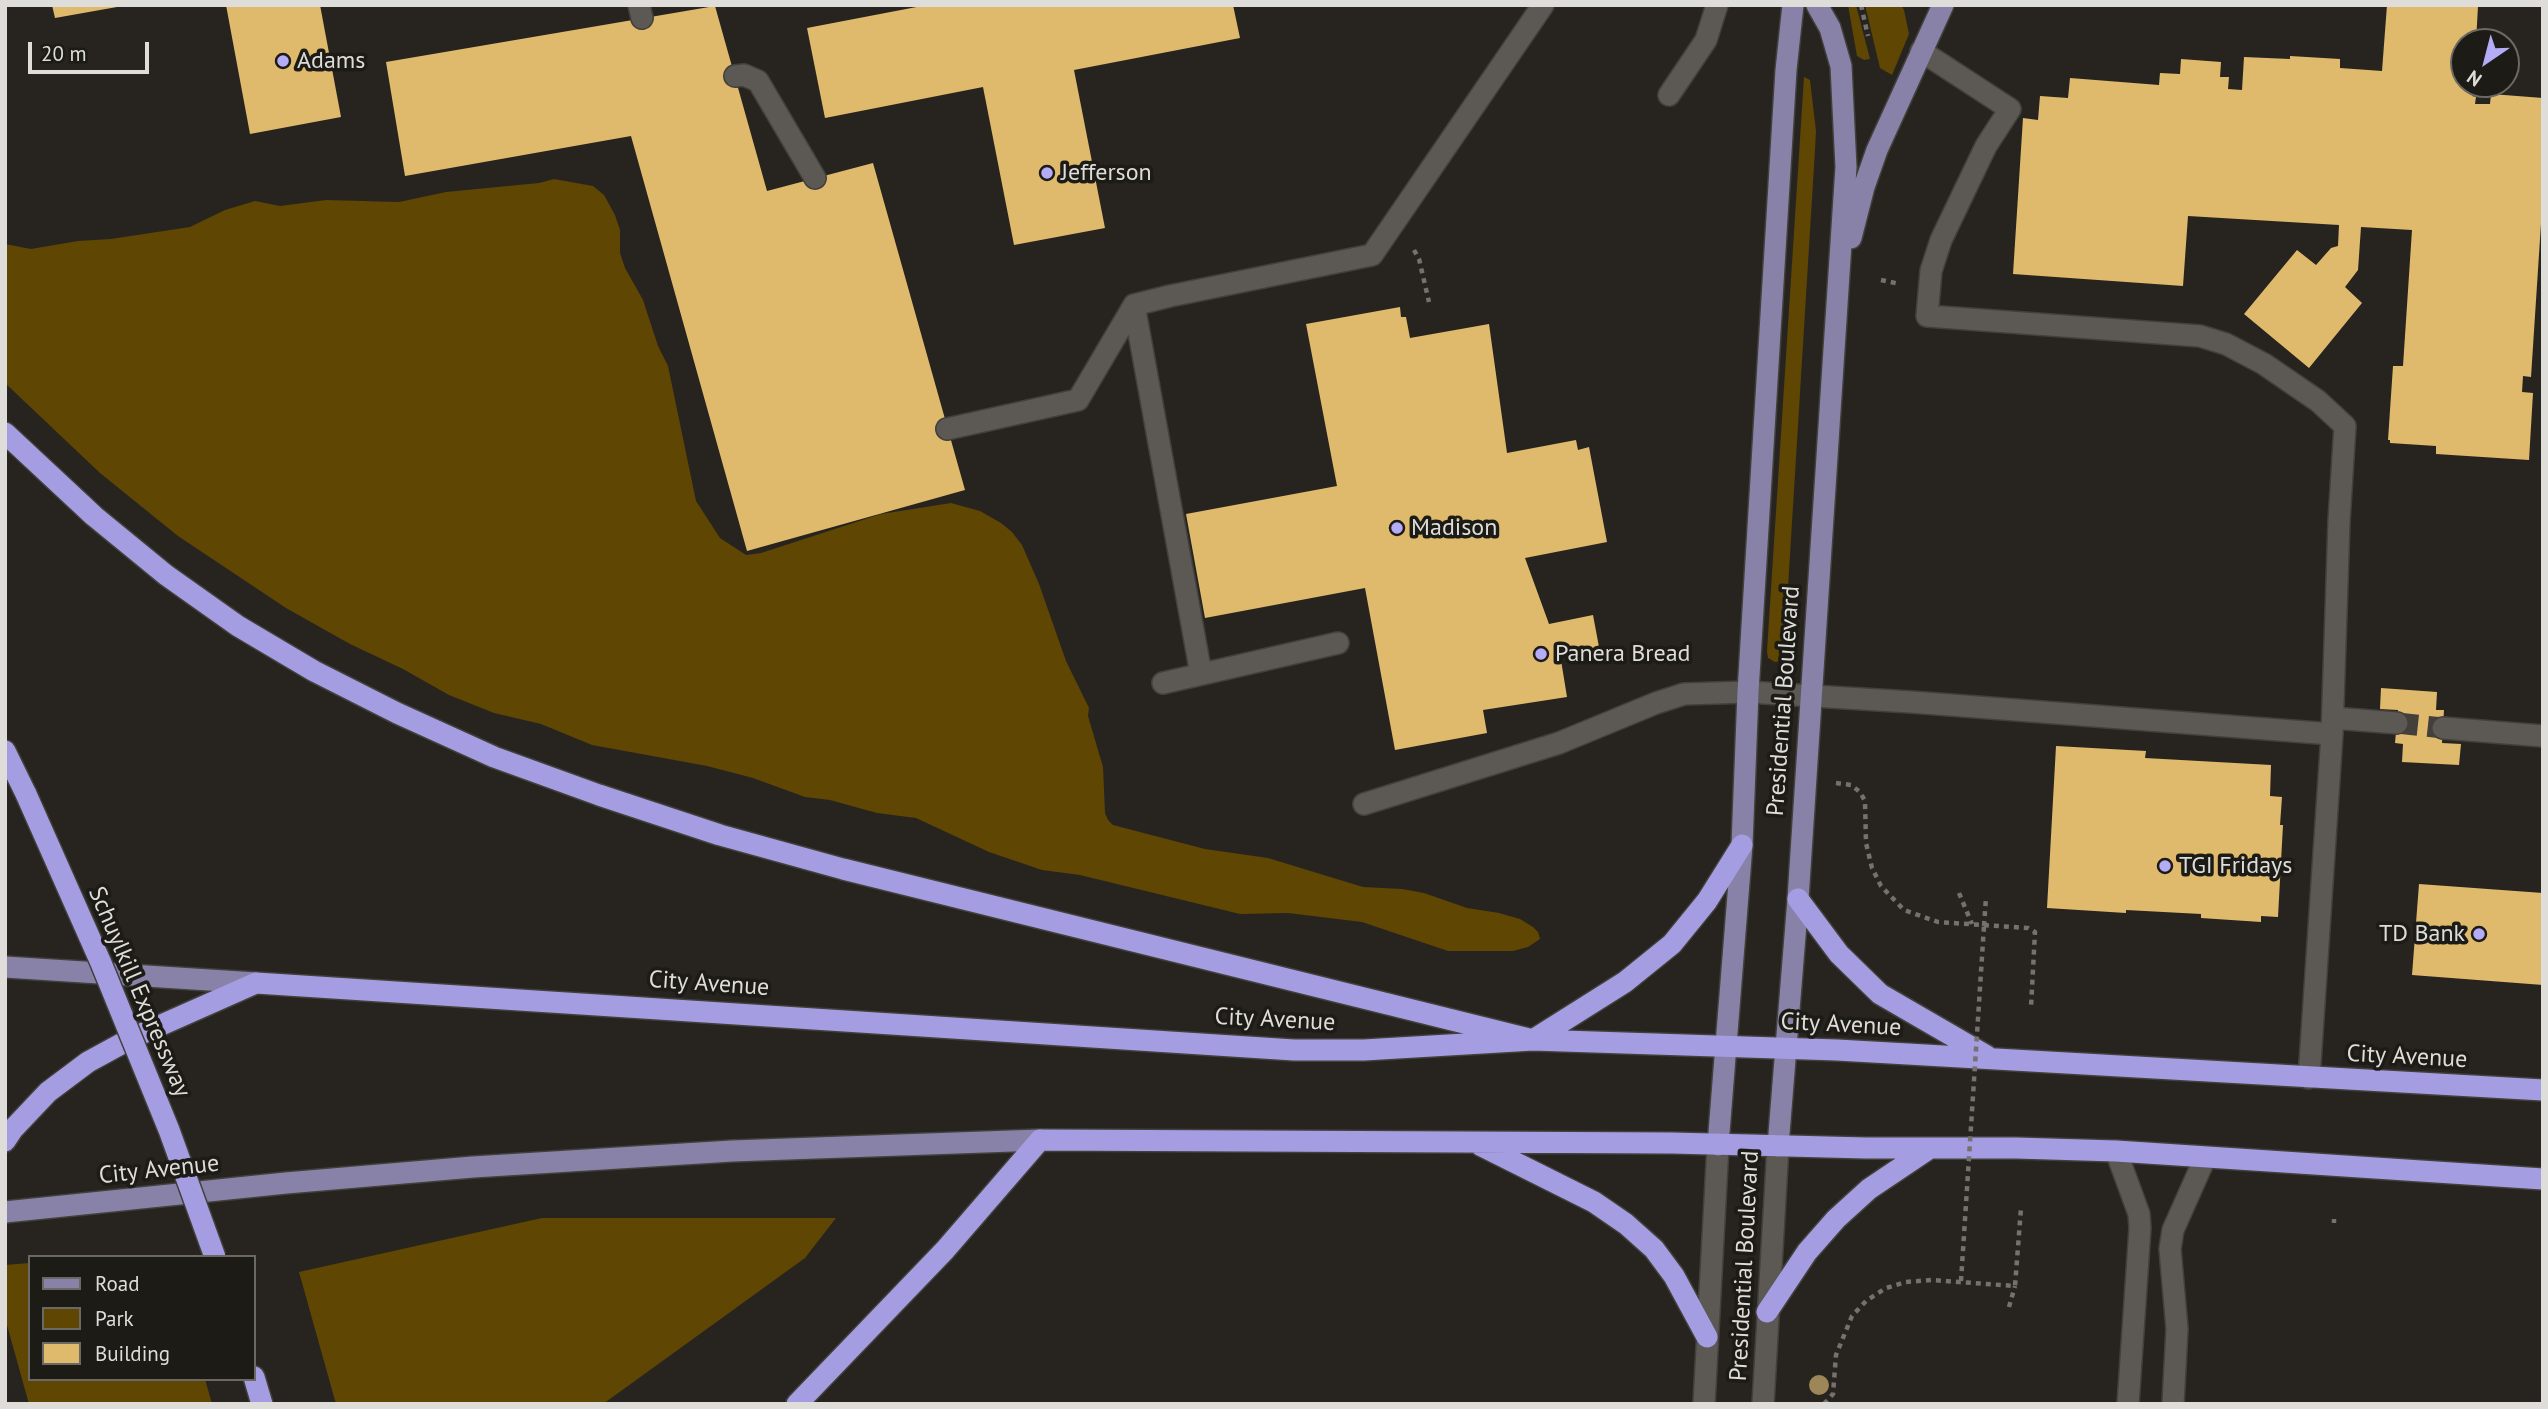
<!DOCTYPE html>
<style>
body{margin:0}
#map{position:relative;width:2548px;height:1409px;overflow:hidden;background:#272420;font-family:"PT Sans",sans-serif}
canvas{display:block}
.frame{position:absolute;inset:0;border:7px solid #dfddda;pointer-events:none}
.legend{position:absolute;left:28px;top:1255px;width:228px;height:126px;box-sizing:border-box;background:#1d1b16;border:2px solid #6b6964;margin:0;padding:9px 12px;list-style:none;font-size:21px;color:#dfddda}
.legend li{display:flex;align-items:center;gap:14px;height:35px}
.legend b{width:35px;border:2px solid #6b6964}
.north{position:absolute;left:2450px;top:28px;width:70px;height:70px;box-sizing:border-box;background:#1d1b16;border:2px solid #6b6964;border-radius:50%;rotate:215deg;font-size:19px;font-weight:700;line-height:28px;text-align:center;color:#dfddda}
.north::after{content:'';display:block;margin:auto;width:24px;height:32px;background:#b5acf8;clip-path:polygon(50% 0,100% 100%,50% 72%,0 100%)}
.scale{position:absolute;left:28px;top:42px;width:121px;height:32px;box-sizing:border-box;border:4px solid #dfddda;border-top:0;padding-left:9px;font-size:21px;line-height:24px;white-space:nowrap;color:#dfddda;-webkit-text-stroke:5px #1d1b16;paint-order:stroke}
</style>
<div id="map">
<canvas width="2548" height="1409"></canvas>
<div class="frame"></div>
<ul class="legend">
<li><b style="height:9px;background:#8882a9"></b>Road</li>
<li><b style="height:19px;background:#5f4602"></b>Park</li>
<li><b style="height:19px;background:#e0ba6c"></b>Building</li>
</ul>
<div class="north">N</div>
<div class="scale">20 m</div>
</div>
<script>
const ctx = document.querySelector('canvas').getContext('2d');
ctx.lineJoin = 'round';
function paint(path, color) { ctx.fillStyle = color; ctx.fill(path, 'evenodd'); }
const poly = rows => new Path2D(rows.map(r => 'M' + r).join(''));
function stroke(path, color, width, dash) { ctx.strokeStyle = color; ctx.lineWidth = width; ctx.lineCap = dash ? 'butt' : 'round'; ctx.setLineDash(dash || []); ctx.stroke(path); }
function label(font, color, halo, rows, align = 'center') {
  ctx.font = font + ' "PT Sans",sans-serif'; ctx.lineWidth = 7; ctx.setLineDash([]); ctx.textBaseline = 'middle'; ctx.strokeStyle = halo; ctx.fillStyle = color; for (const [text, x, y, turn = 0] of rows) {
    ctx.save(); ctx.translate(x, y); ctx.rotate((+turn || 0) * Math.PI / 180); ctx.textAlign = isNaN(turn) ? turn : align; if (halo) ctx.strokeText(text, 0, 0); ctx.fillText(text, 0, 0); ctx.restore();
  }
}
const green = poly([
 [1848,5,1856,5,1870,59,1864,60,1857,56],
 [1865,5,1901,5,1904,10,1909,34,1892,75,1880,68],
 [1804,77,1810,80,1816,131,1815,150,1784,652,1780,661,1775,662,1768,658,1767,651],
 [554,179,593,186,604,195,615,215,620,230,620,253,625,268,643,300,658,346,668,366,696,501,720,538,746,555,761,553,881,514,951,503,980,511,1001,523,1012,532,1022,545,1039,584,1066,661,1089,708,1088,716,1103,767,1105,813,1108,820,1113,825,1205,849,1268,858,1363,887,1402,889,1424,893,1467,908,1499,913,1520,919,1533,927,1538,932,1540,939,1528,947,1513,951,1448,951,1362,922,1288,913,1240,914,1080,875,1042,870,989,852,916,818,877,813,830,800,805,797,753,778,707,766,592,745,541,724,494,713,449,695,403,669,350,644,286,608,178,536,100,473,5,383,5,244,31,249,78,241,111,239,190,227,225,210,255,201,280,206,326,200,399,202,446,192,539,183],
 [542,1218,836,1218,805,1258,603,1404,336,1404,299,1272],
 [30,1263,30,1379,205,1379,212,1404,29,1404,5,1318,5,1265]
]);
const building = poly([
 [52,5,116,5,117,7,55,18],
 [226,5,320,5,341,117,250,134],
 [927,5,1233,5,1240,38,1074,70,1105,228,1014,245,983,87,825,118,807,28],
 [2387,5,2478,6,2476,42,2464,42,2464,84,2473,84,2472,96,2476,97,2475,104,2490,104,2491,94,2543,98,2543,193,2531,377,2523,376,2522,392,2533,393,2529,460,2436,454,2436,446,2390,443,2390,440,2388,440,2393,366,2403,366,2412,230,2361,227,2358,270,2345,287,2362,303,2309,368,2244,314,2297,250,2316,265,2331,248,2338,246,2339,225,2188,216,2183,286,2013,274,2023,118,2038,120,2040,96,2068,98,2070,78,2159,85,2160,73,2180,74,2181,59,2221,62,2220,77,2229,77,2228,89,2242,90,2244,57,2290,59,2290,56,2340,59,2340,68,2382,71],
 [715,6,767,191,873,163,965,490,747,551,631,136,405,176,386,62],
 [1400,307,1401,317,1406,317,1410,338,1489,324,1507,453,1576,440,1578,450,1589,447,1607,542,1525,558,1549,624,1593,615,1599,647,1560,654,1567,697,1483,710,1487,733,1395,750,1365,588,1205,618,1186,514,1337,486,1306,324],
 [2381,688,2437,692,2436,710,2444,710,2442,743,2461,744,2459,765,2402,762,2403,744,2395,743,2398,710,2380,709],
 [2056,746,2146,751,2145,758,2271,765,2270,796,2282,797,2280,825,2283,825,2278,917,2261,916,2261,922,2201,918,2201,914,2126,910,2126,913,2047,908],
 [2419,884,2543,893,2543,985,2412,975]
]);
const minorTunnel = poly([
 [2397,723,2443,728]
]);
const path = poly([
 [1861,5,1868,36],
 [1414,250,1419,259,1429,302],
 [1881,280,1900,284],
 [1836,783,1851,785,1860,792,1865,801,1866,843,1872,868,1881,886,1904,910,1938,922,2028,928,2035,932,2031,1007],
 [1959,893,1972,924],
 [1984,926,1986,897],
 [2334,1223,2334,1219],
 [2009,1307,2015,1286],
 [1824,1404,1833,1394,1836,1355,1852,1316,1866,1301,1886,1288,1906,1282,1931,1280,2015,1286,2021,1208]
]);
const minor = poly([
 [639,5,642,18],
 [1921,51,2010,109,1986,146,1941,240,1931,271,1927,316,2200,336,2226,344,2264,364,2318,401,2345,426,2339,521,2332,734],
 [735,76,744,75,758,81,815,178],
 [1669,95,1706,40,1717,5],
 [1134,305,1201,674],
 [947,429,1078,400,1134,305,1170,296,1372,255,1543,5],
 [1163,683,1338,643],
 [2333,718,2397,723],
 [2443,728,2543,736],
 [1364,804,1559,743,1656,703,1684,694,1748,692,1911,702,2332,734,2309,1078],
 [2116,1151,2139,1214,2140,1228,2128,1404],
 [1704,1404,1718,1145],
 [1763,1404,1778,1146],
 [2173,1404,2177,1329,2170,1249,2173,1230,2205,1158]
]);
const major = poly([
 [1851,238,1864,187,1877,150,1943,5],
 [5,967,256,983],
 [1718,1145,1742,845,1748,692,1786,70,1793,5],
 [1778,1146,1798,899,1846,167,1841,66,1830,28,1817,5],
 [5,1212,286,1183,473,1167,732,1151,1040,1140]
]);
const highway = poly([
 [5,433,94,516,166,575,238,626,314,671,397,713,494,757,599,795,720,835,843,869,1533,1040,1625,982,1672,944,1707,901,1742,845],
 [5,751,26,794],
 [1798,899,1839,954,1880,994,1987,1056],
 [5,1141,13,1129,48,1092,88,1062,132,1038,256,983,1294,1050,1364,1050,1533,1040,1837,1050,2543,1090],
 [1480,1145,1594,1202,1626,1224,1654,1249,1674,1276,1707,1337],
 [1767,1312,1807,1252,1836,1219,1869,1189,1930,1148],
 [254,1377,262,1404],
 [797,1404,945,1250,1040,1140,1672,1143,1866,1148,2016,1148,2116,1151,2543,1179]
]);
const pathBridge = poly([
 [1961,1281,1984,926]
]);
const highwayBridge = poly([
 [26,794,101,963,169,1130,215,1257]
]);
const trees = [
 [1819,1385]
];
const markers = [
 [283,61,7,"#b5acf8"],
 [1047,173,7,"#b5acf8"],
 [1397,528,7,"#b5acf8"],
 [1541,654,7,"#b5acf8"],
 [2165,866,7,"#b5acf8"],
 [2479,934,7,"#b5acf8"]
];
const poiNames = [
 ["Adams",297,61],
 ["Jefferson",1061,173],
 ["Madison",1411,528],
 ["Panera Bread",1555,654],
 ["TGI Fridays",2179,866],
 ["TD Bank",2465,934,"right"]
];
const streetNames = [
 ["Presidential Boulevard",1784,701,-86],
 ["City Avenue",709,984,4],
 ["Schuylkill Expressway",139,992,67],
 ["City Avenue",1275,1020,3],
 ["City Avenue",1841,1025,3],
 ["City Avenue",2407,1057,3],
 ["City Avenue",159,1170,-6],
 ["Presidential Boulevard",1745,1266,-87]
];
paint(green, '#5f4602');
paint(building, '#e0ba6c');
stroke(minorTunnel, '#43403c', 21, [21, 10]);
stroke(minor, '#42403b', 24);
stroke(major, '#42403b', 24);
stroke(highway, '#42403b', 24);
stroke(path, '#74716e', 4.5, [5, 5]);
stroke(minor, '#5c5954', 21);
stroke(major, '#8882a9', 21);
stroke(highway, '#a59de1', 21);
stroke(highwayBridge, '#42403b', 24, []);
stroke(pathBridge, '#74716e', 4.5, [5, 5]);
stroke(highwayBridge, '#a59de1', 21);
ctx.fillStyle = '#9d8657';
for (const [x, y] of trees) { ctx.beginPath(); ctx.arc(x, y, 10, 0, 2 * Math.PI); ctx.fill(); }
for (const [x, y, r, color] of markers) { const dot = new Path2D(); dot.arc(x, y, r, 0, 2 * Math.PI); ctx.fillStyle = color; ctx.fill(dot); stroke(dot, '#1d1b16', 2.5); }
label('24px', '#dfddda', '#1d1b16', poiNames, 'left');
label('24px', '#dfddda', '#1d1b16', streetNames);
</script>
